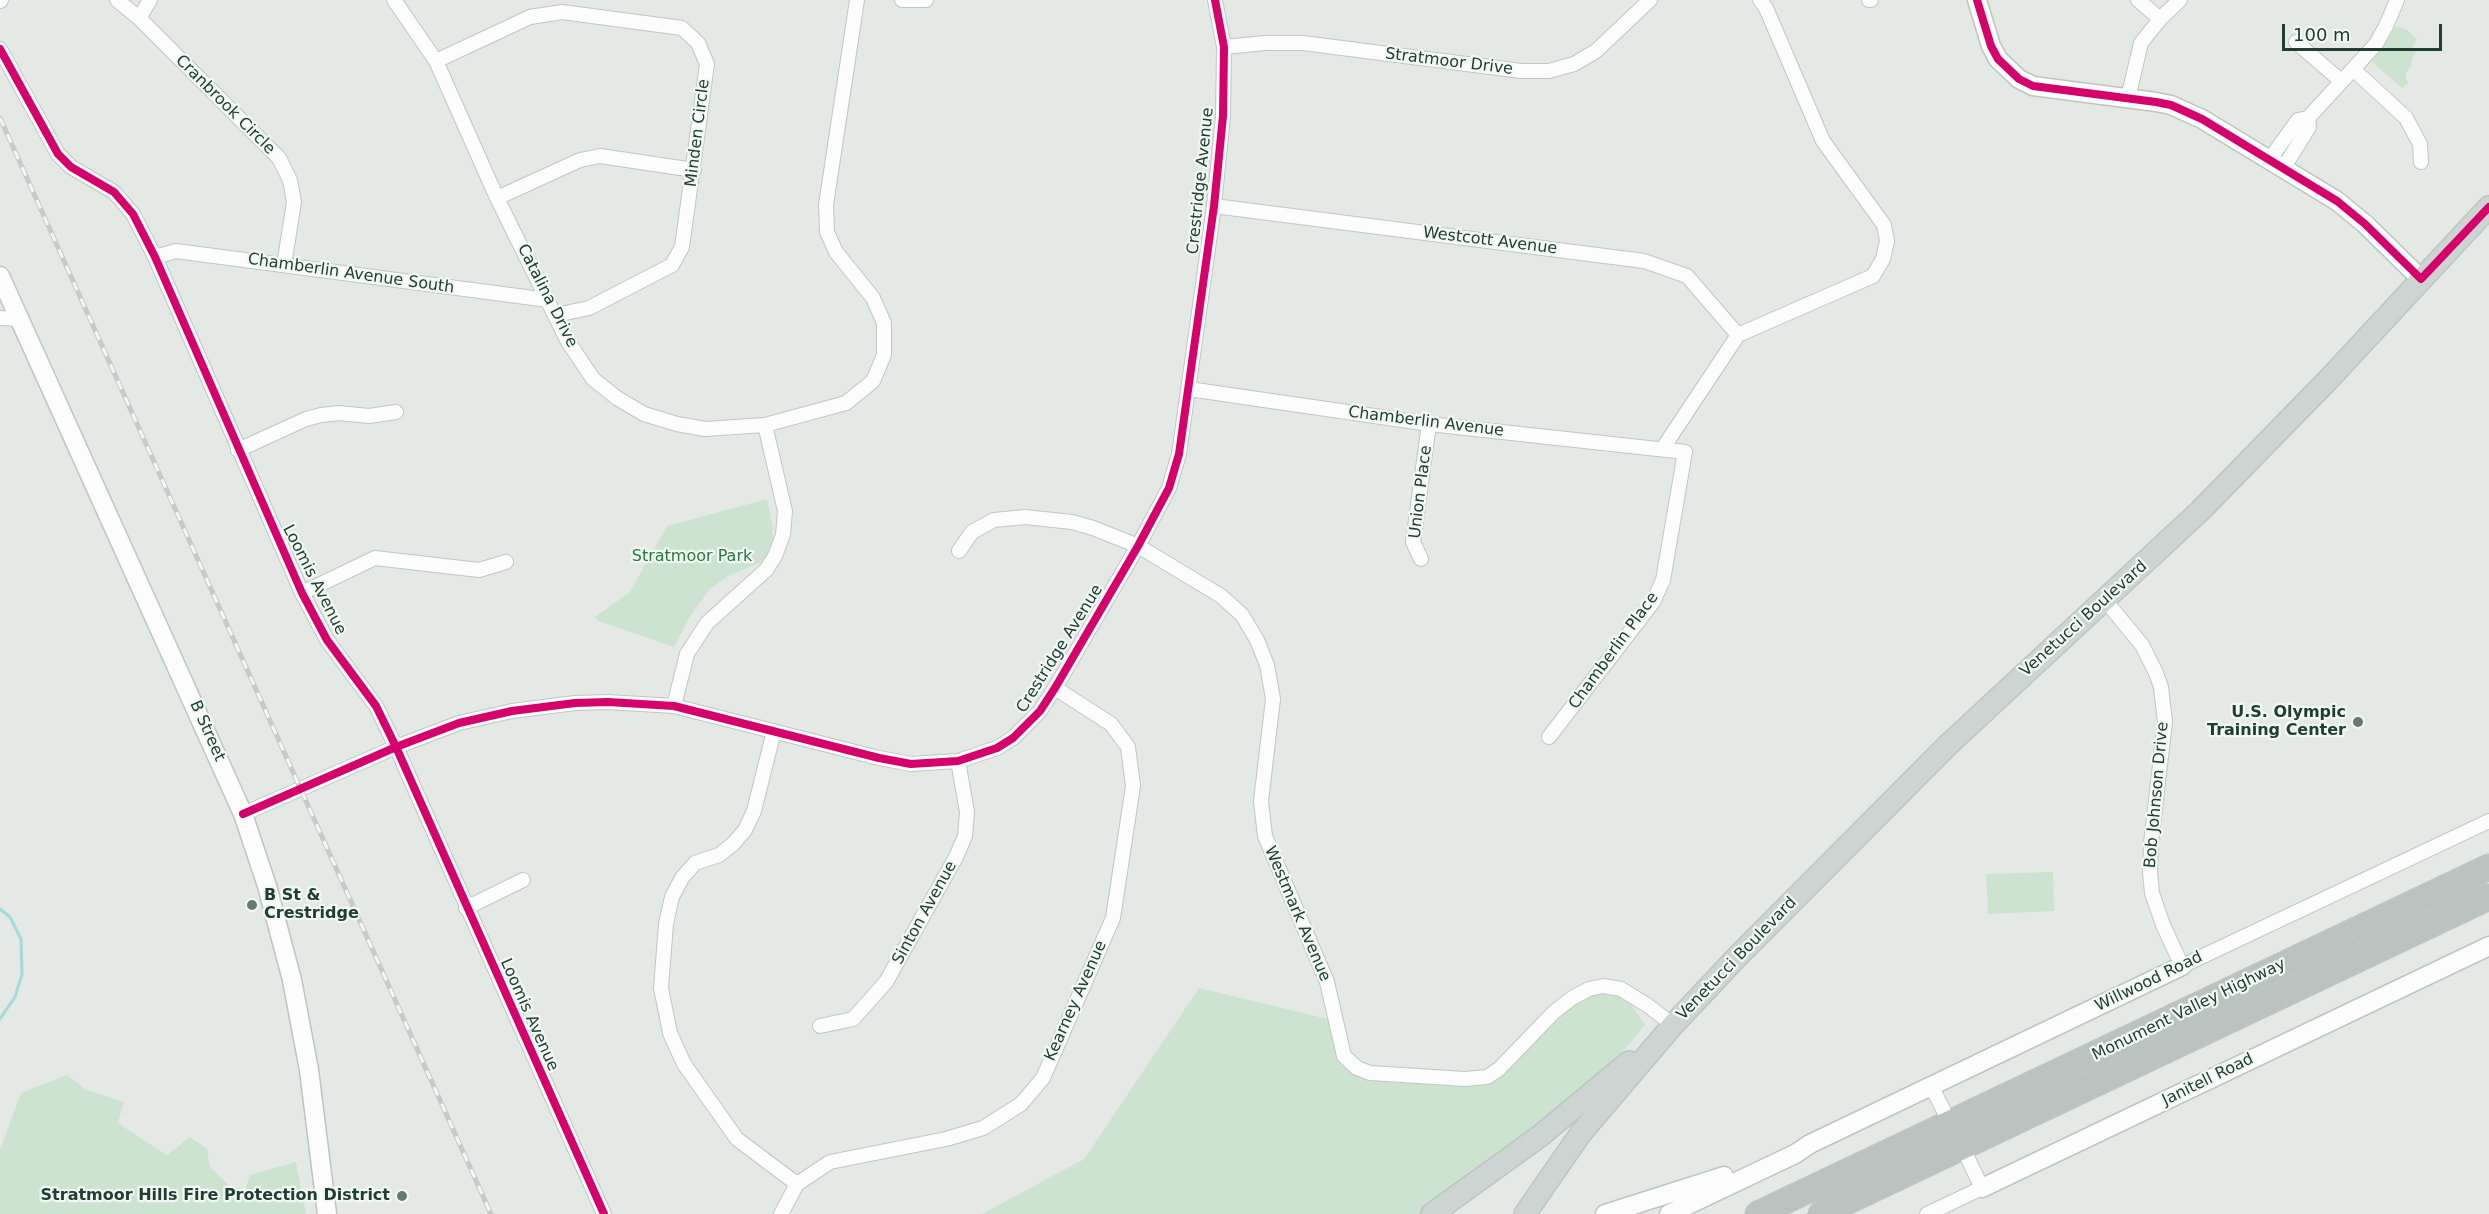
<!DOCTYPE html>
<style>
body{margin:0}
#map{position:relative;width:2489px;height:1214px;overflow:hidden;background:#e4e9e6;font-family:"DejaVu Sans",sans-serif}
canvas{display:block}
.scale{position:absolute;left:2282px;top:24px;width:160px;height:27px;box-sizing:border-box;border:3px solid #203e31;border-top:0;padding-left:8px;font-size:18px;line-height:21px;white-space:nowrap;color:#203e31;-webkit-text-stroke:4px #f2f9f4;paint-order:stroke}
</style>
<div id="map">
<canvas width="2489" height="1214"></canvas>
<div class="scale">100 m</div>
</div>
<script>
const ctx = document.querySelector('canvas').getContext('2d');
ctx.lineJoin = 'round';
function paint(path, color) { ctx.fillStyle = color; ctx.fill(path, 'evenodd'); }
const poly = rows => new Path2D(rows.map(r => 'M' + r).join(''));
function stroke(path, color, width, dash) { ctx.strokeStyle = color; ctx.lineWidth = width; ctx.lineCap = dash ? 'butt' : 'round'; ctx.setLineDash(dash || []); ctx.stroke(path); }
function label(font, color, halo, rows, align = 'center') {
  ctx.font = font + ' "DejaVu Sans",sans-serif'; ctx.lineWidth = 4.5; ctx.setLineDash([]); ctx.textBaseline = 'middle'; ctx.strokeStyle = halo; ctx.fillStyle = color; for (const [text, x, y, turn = 0] of rows) {
    ctx.save(); ctx.translate(x, y); ctx.rotate((+turn || 0) * Math.PI / 180); ctx.textAlign = isNaN(turn) ? turn : align; if (halo) ctx.strokeText(text, 0, 0); ctx.fillText(text, 0, 0); ctx.restore();
  }
}
const green = poly([
 [2396,26,2407,30,2417,39,2413,46,2416,52,2412,59,2411,67,2405,74,2408,83,2402,88,2372,62],
 [767,499,773,528,773,542,769,553,761,562,728,576,710,589,689,618,674,647,598,621,595,617,630,592,667,526],
 [2053,872,2054,911,1988,914,1986,874],
 [1199,988,1336,1021,1344,1056,1370,1073,1465,1079,1498,1069,1572,998,1621,989,1645,1025,1580,1103,1435,1214,982,1214,1084,1159],
 [67,1075,85,1089,124,1102,118,1122,128,1130,167,1155,190,1137,207,1149,210,1167,230,1186,245,1189,250,1175,296,1162,306,1214,0,1214,0,1149,21,1093]
]);
const stream = poly([
 [0,909,10,917,21,939,22,974,15,997,0,1019]
]);
const street = poly([
 [117,0,139,18,279,158,290,180,294,202,284,265],
 [394,0,436,61,497,198,567,340,593,379,617,398,644,414,677,424,705,429,765,425,846,403,873,381,884,355,884,323,873,298,836,252,827,232,826,205,857,0],
 [902,0,926,0],
 [1869,0,1871,0],
 [2138,0,2160,19],
 [0,1,1,0],
 [139,18,150,0],
 [2296,42,2341,81],
 [1224,47,1265,43,1303,43,1521,71,1549,71,1574,64,1596,51,1650,0],
 [0,49,58,154,71,167,114,192,133,214,155,257,302,593,327,640,376,706,396,747,604,1214],
 [436,61,530,17,562,12,682,28,698,43,707,64,682,247,672,265,589,308,556,315],
 [2353,69,2406,118,2420,144,2421,162],
 [2128,98,2141,43,2160,19,2180,0],
 [2270,159,2298,120,2308,118,2376,44,2386,26,2397,0],
 [2284,167,2309,127,2308,118],
 [497,198,580,160,600,156,694,170],
 [1214,206,1644,261,1687,276,1738,335],
 [155,257,176,251,548,300],
 [0,318,19,319],
 [1189,389,1429,424,1685,452,1663,580,1653,602,1549,737],
 [1663,448,1738,335,1873,276,1883,259,1887,241,1884,225,1823,141,1766,8,1760,0],
 [238,450,306,419,321,415,339,413,369,416,396,412],
 [959,551,972,532,994,520,1025,517,1072,522,1093,528,1138,546,1221,596,1242,615,1257,640,1267,665,1273,699,1261,801,1265,836,1327,982,1344,1056,1357,1068,1370,1073,1465,1079,1487,1077,1499,1069,1554,1012,1572,998,1589,989,1603,986,1621,989,1647,1005,1673,1025],
 [1421,559,1413,542,1429,424],
 [302,593,375,558,479,570,506,562],
 [2104,599,2142,645,2156,673,2161,687,2165,722,2151,843,2150,872,2152,893,2163,925,2182,966,2489,821],
 [674,706,687,654,707,623,766,570,775,556,783,535,785,511,765,425],
 [774,731,754,811,745,830,733,844,719,855,695,863,682,878,672,897,666,924,661,988,670,1033,684,1064,737,1139,797,1184],
 [243,814,396,747,459,723,512,711,575,703,608,702,674,706,879,758,911,764,958,761,997,748,1013,738,1040,711,1055,688,1138,546,1169,488,1179,454,1214,206,1223,116,1224,47,1215,0],
 [466,908,523,880],
 [820,1026,853,1019,886,982,956,857,965,836,967,812,958,761],
 [1931,1086,1944,1111],
 [781,1214,797,1184,830,1162,946,1139,983,1128,1021,1104,1043,1078,1113,918,1133,786,1128,747,1111,724,1055,688],
 [1927,1214,1982,1188,1968,1159]
]);
const secondary = poly([
 [1977,0,1991,46,1998,59,2019,79,2033,86,2156,102,2171,105,2202,119,2337,201,2365,224,2421,279],
 [0,276,243,814,267,886,292,980,309,1070,327,1214],
 [1982,1188,2489,946],
 [1605,1214,1724,1176],
 [1669,1214,1795,1154,1810,1144,2182,966]
]);
const primary = poly([
 [1432,1214,1540,1136,1629,1062],
 [1525,1214,1581,1133,1673,1025,1737,957,1948,745,2200,511,2327,381,2489,207]
]);
const highway = poly([
 [1758,1214,2489,867],
 [1821,1214,2489,897]
]);
const rail = poly([
 [0,118,491,1214]
]);
const cycleway = poly([
 [1977,0,1991,46,1998,59,2019,79,2033,86,2156,102,2171,105,2202,119,2337,201,2365,224,2421,279,2489,207],
 [0,49,58,154,71,167,114,192,133,214,155,257,302,593,327,640,376,706,396,747,604,1214],
 [243,814,396,747,459,723,512,711,575,703,608,702,674,706,879,758,911,764,958,761,997,748,1013,738,1040,711,1055,688,1138,546,1169,488,1179,454,1214,206,1223,116,1224,47,1215,0]
]);
const markers = [
 [2358,722,6,"#657a70"],
 [252,905,6,"#657a70"],
 [402,1196,6,"#657a70"]
];
const streetNames = [
 ["Stratmoor Drive",1449,62,7],
 ["Cranbrook Circle",225,105,45],
 ["Minden Circle",698,133,-83],
 ["Crestridge Avenue",1201,181,-84],
 ["Westcott Avenue",1490,241,7],
 ["Chamberlin Avenue South",351,274,8],
 ["Catalina Drive",547,296,63],
 ["Chamberlin Avenue",1426,422,7],
 ["Union Place",1421,492,-83],
 ["Loomis Avenue",314,580,63],
 ["Venetucci Boulevard",2084,619,-42],
 ["Crestridge Avenue",1060,649,-58],
 ["Chamberlin Place",1614,651,-54],
 ["B Street",207,731,66],
 ["Bob Johnson Drive",2157,795,-85],
 ["Sinton Avenue",925,913,-61],
 ["Westmark Avenue",1297,914,67],
 ["Venetucci Boulevard",1737,959,-46],
 ["Willwood Road",2149,982,-26],
 ["Kearney Avenue",1076,1001,-66],
 ["Monument Valley Highway",2189,1010,-26],
 ["Loomis Avenue",529,1015,66],
 ["Janitell Road",2208,1080,-26]
];
const parkNames = [
 ["Stratmoor Park",692,557]
];
const poiNames = [
 ["U.S. Olympic",2346,713],
 ["Training Center",2346,731],
 ["B St &",264,896,"left"],
 ["Crestridge",264,914,"left"],
 ["Stratmoor Hills Fire Protection District",390,1196]
];
paint(green, '#cce4cf');
stroke(stream, '#a2dbda', 3);
stroke(street, '#c1c6c3', 16);
stroke(secondary, '#bdc5c1', 21);
stroke(primary, '#bcc5c1', 24);
stroke(highway, '#bcc5c1', 27);
stroke(street, '#fbfcfb', 14);
stroke(secondary, '#fbfcfb', 18);
stroke(primary, '#cdd5d2', 21);
stroke(highway, '#bac3bf', 24);
stroke(rail, '#c6cbc9', 5);
stroke(rail, '#f2f9f4', 3, [9]);
stroke(cycleway, '#d6006c', 8);
for (const [x, y, r, color] of markers) { const dot = new Path2D(); dot.arc(x, y, r, 0, 2 * Math.PI); ctx.fillStyle = color; ctx.fill(dot); stroke(dot, '#f2f9f4', 2); }
label('16px', '#203e31', '#f2f9f4', streetNames);
label('16px', '#287839', '#f2f9f4', parkNames);
label('bold 16px', '#203e31', '#f2f9f4', poiNames, 'right');
</script>
